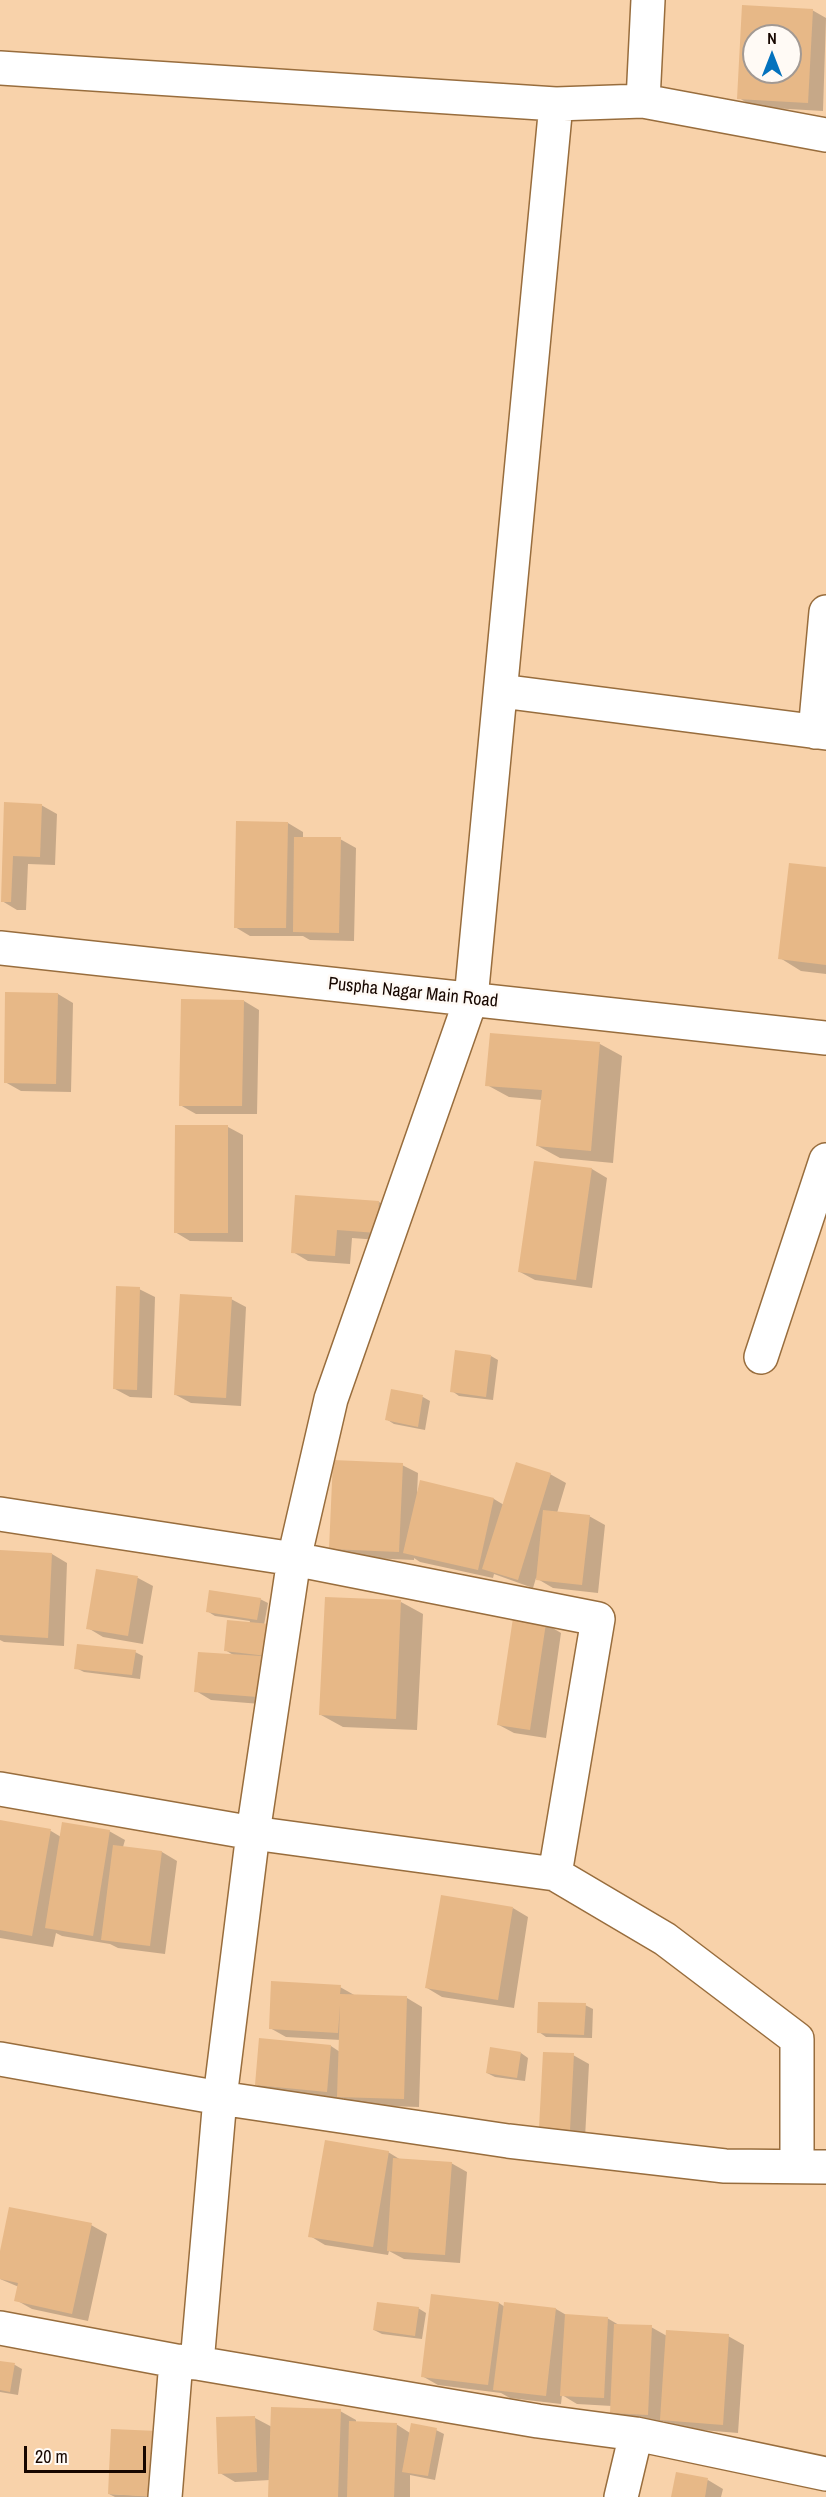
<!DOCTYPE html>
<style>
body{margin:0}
#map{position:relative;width:826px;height:2497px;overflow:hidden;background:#f8d2aa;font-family:"Archivo Narrow",sans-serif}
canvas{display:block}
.north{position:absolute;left:742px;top:24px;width:60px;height:60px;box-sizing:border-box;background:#fffaf5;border:2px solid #a29993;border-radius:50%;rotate:0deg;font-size:16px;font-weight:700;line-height:24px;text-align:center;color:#170700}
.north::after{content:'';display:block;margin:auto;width:21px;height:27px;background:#0472bd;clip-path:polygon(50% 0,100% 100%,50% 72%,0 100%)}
.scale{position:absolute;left:24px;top:2446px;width:122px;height:27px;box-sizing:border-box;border:3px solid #170700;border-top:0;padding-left:8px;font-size:18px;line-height:21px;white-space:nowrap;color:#170700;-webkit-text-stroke:4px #fffaf5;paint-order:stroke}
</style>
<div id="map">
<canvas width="826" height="2497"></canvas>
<div class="north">N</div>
<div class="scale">20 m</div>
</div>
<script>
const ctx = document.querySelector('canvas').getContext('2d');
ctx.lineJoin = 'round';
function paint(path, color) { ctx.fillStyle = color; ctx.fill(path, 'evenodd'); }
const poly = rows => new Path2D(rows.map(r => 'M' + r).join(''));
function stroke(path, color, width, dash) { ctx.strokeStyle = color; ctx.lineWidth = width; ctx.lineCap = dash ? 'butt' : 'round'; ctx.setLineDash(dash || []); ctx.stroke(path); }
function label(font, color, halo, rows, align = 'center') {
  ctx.font = font + ' "Archivo Narrow",sans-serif'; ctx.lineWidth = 5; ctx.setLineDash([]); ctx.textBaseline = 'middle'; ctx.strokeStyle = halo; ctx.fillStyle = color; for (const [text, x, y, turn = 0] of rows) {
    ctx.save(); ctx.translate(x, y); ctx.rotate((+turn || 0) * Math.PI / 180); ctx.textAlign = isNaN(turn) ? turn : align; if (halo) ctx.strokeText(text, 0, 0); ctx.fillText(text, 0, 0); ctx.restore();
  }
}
const shadow = poly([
 [744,7,812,10,826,18,823,111,754,107,739,98],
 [754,36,790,36,790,72,754,72],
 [5,804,41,805,57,814,55,865,28,864,26,910,17,910,2,901],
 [288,823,303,832,303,838,340,839,356,848,354,941,310,940,303,936,250,936,235,927],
 [826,868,826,974,801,971,780,958],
 [7,993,58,994,73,1003,71,1092,21,1091,5,1082],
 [244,1001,259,1010,257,1114,196,1114,180,1105],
 [491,1034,600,1044,622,1056,613,1163,560,1158,538,1146,542,1100,509,1097,487,1085],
 [228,1127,243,1135,243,1242,190,1241,175,1232],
 [536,1162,592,1169,607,1178,592,1288,535,1280,520,1272],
 [379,1202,394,1211,392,1241,352,1238,350,1264,308,1261,293,1252],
 [139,1289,155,1297,152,1398,130,1397,115,1389],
 [231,1299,246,1307,241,1406,191,1403,176,1395],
 [491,1356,498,1360,493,1400,459,1396,452,1391],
 [392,1391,423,1397,430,1401,425,1430,394,1424,386,1419],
 [402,1465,418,1473,417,1494,421,1482,494,1499,504,1505,550,1474,566,1483,557,1513,589,1516,605,1525,598,1593,553,1588,536,1578,533,1588,494,1574,493,1578,420,1562,414,1558,414,1560,346,1557,330,1549],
 [0,1551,52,1554,67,1563,64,1646,4,1642,0,1640],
 [98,1571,138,1578,153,1586,143,1644,103,1637,88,1628],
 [260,1599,268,1603,264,1625,274,1659,261,1658,276,1667,273,1705,211,1700,196,1691,235,1656,225,1650,249,1624,250,1621,215,1616,207,1611],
 [401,1602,423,1614,417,1730,343,1727,321,1715],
 [546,1624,561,1633,546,1738,514,1733,499,1725],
 [135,1652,143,1656,140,1679,84,1672,76,1668],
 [0,1822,51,1831,61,1837,109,1831,125,1840,123,1847,162,1852,177,1861,165,1954,118,1948,110,1944,62,1936,56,1933,53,1947,0,1938],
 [513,1908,528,1917,514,2008,442,1997,427,1988],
 [340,1987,356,1996,407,1998,422,2007,419,2107,354,2105,343,2098,343,2100,272,2094,257,2085,261,2040,331,2046,340,2052,341,2040,286,2037,270,2028],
 [585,2005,593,2009,592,2038,546,2037,539,2032],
 [521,2053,528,2058,525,2081,495,2077,487,2073],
 [573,2055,589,2064,585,2138,556,2136,541,2127],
 [388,2152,401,2160,451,2163,467,2172,460,2263,404,2259,389,2251,388,2255,325,2245,310,2236],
 [91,2225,107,2234,88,2321,32,2309,16,2300,19,2287,0,2279,0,2258],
 [499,2303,505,2307,505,2303,556,2309,568,2316,607,2318,619,2325,651,2327,667,2336,728,2336,744,2345,738,2433,677,2428,663,2421,663,2423,627,2421,612,2413,612,2406,577,2404,562,2395,561,2404,510,2398,501,2393,438,2385,422,2376],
 [418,2308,426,2313,422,2339,382,2334,374,2330],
 [0,2363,15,2365,22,2369,18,2395,0,2392],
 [340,2411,356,2420,356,2423,396,2424,410,2433,436,2430,444,2434,435,2480,410,2475,410,2497,269,2497,270,2480,235,2482,220,2473,218,2419,255,2418,272,2427],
 [708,2480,723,2489,721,2497,672,2497],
 [109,2494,170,2497,115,2497]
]);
const building = poly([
 [742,5,813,9,808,103,737,99],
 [754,36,790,36,790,72,754,72],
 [4,802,42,804,40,857,13,856,11,902,1,902],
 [236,821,288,822,286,928,234,928],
 [294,837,341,837,339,933,293,932],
 [789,863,826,867,826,965,778,959],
 [5,992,58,993,56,1084,4,1083],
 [181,999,244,1000,242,1106,179,1106],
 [490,1033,600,1042,591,1151,536,1146,542,1090,485,1086],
 [175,1125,228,1125,228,1233,174,1233],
 [534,1161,592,1168,576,1280,518,1272],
 [295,1195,379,1201,377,1233,337,1230,335,1256,291,1253],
 [116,1286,140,1287,137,1390,113,1389],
 [180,1294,232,1297,226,1398,174,1395],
 [455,1350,491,1355,486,1397,450,1392],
 [391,1389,423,1395,418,1427,385,1420],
 [333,1460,403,1463,399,1552,329,1549],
 [516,1462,551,1473,518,1580,482,1569],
 [420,1480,494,1498,478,1570,403,1553],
 [543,1510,590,1515,582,1585,536,1580],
 [0,1550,52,1553,48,1638,0,1635],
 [96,1569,138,1576,128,1636,86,1629],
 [209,1590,261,1598,257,1620,206,1612],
 [325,1597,401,1600,396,1719,319,1715],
 [513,1618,546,1623,530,1730,497,1725],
 [227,1620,270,1624,267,1656,224,1651],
 [77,1644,136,1650,132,1675,74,1669],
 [198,1652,261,1656,258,1697,194,1692],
 [0,1820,51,1829,32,1936,0,1930],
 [62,1822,110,1830,93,1936,45,1928],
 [113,1845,162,1851,150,1946,101,1940],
 [441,1895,513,1907,498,2000,425,1988],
 [271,1981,341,1985,340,1994,407,1996,404,2099,337,2097,340,2005,338,2033,269,2029],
 [538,2002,586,2003,584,2035,537,2033],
 [259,2038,331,2045,327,2092,255,2085],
 [490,2047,521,2052,517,2078,486,2073],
 [543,2052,574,2053,570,2130,539,2128],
 [325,2140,389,2151,373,2247,308,2237],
 [393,2158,452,2162,445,2255,387,2251],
 [9,2207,92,2223,72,2314,14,2301,18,2283,0,2279,0,2251],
 [431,2294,499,2302,488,2385,421,2377],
 [377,2302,419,2307,415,2336,373,2330],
 [504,2302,556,2308,546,2396,493,2390],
 [565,2314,608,2317,604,2398,560,2396],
 [614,2324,652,2325,648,2415,610,2413],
 [666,2330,729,2334,723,2425,660,2420],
 [0,2361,15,2363,10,2392,0,2390],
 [271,2407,341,2409,338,2497,268,2497],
 [255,2416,257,2472,218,2474,216,2417],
 [349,2421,397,2423,394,2497,347,2497],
 [411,2423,437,2428,428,2476,402,2472],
 [111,2429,158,2431,155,2497,108,2494],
 [676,2472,708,2478,705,2497,671,2497]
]);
const minor = poly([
 [0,68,556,104,643,101,826,135],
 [643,101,648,0],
 [501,691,826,733],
 [815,732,826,612],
 [0,948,826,1038],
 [761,1357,826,1160],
 [0,1514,294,1559,598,1619,555,1874],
 [0,1789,253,1833,555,1874,665,1939,797,2039,797,2166],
 [0,2059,220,2098,508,2141,725,2166,826,2167],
 [0,2328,176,2361],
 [197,2363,220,2098,253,1833,294,1559,331,1399,471,999,556,104],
 [165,2497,176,2361,197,2363,538,2421,636,2434,826,2474],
 [621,2497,636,2434]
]);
const streetNames = [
 ["Puspha Nagar Main Road",413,993,6]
];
paint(shadow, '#0003');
paint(building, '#e7b887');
stroke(minor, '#986d3d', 36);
stroke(minor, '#fff', 33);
label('18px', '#170700', '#fffaf5', streetNames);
</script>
